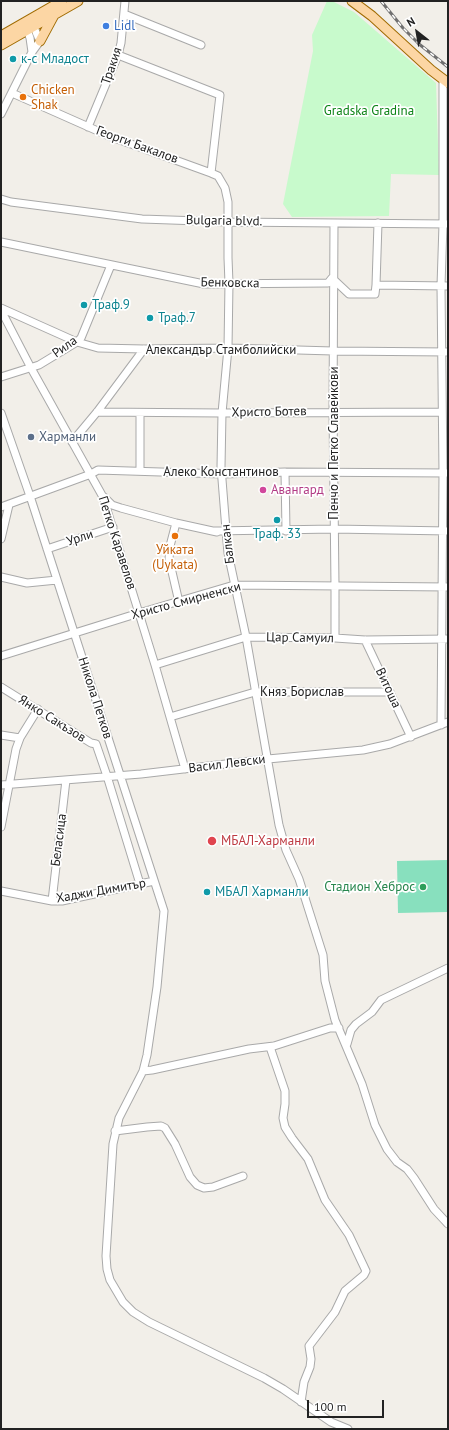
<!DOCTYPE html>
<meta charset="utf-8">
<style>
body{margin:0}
#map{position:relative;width:449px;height:1430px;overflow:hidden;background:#f2efe9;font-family:"PT Sans",sans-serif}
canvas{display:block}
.frame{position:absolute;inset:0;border:2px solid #222;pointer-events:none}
.north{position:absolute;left:397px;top:12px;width:40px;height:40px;-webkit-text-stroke:3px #fff;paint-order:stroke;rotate:329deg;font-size:11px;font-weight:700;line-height:16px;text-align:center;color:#222}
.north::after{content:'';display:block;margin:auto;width:14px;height:18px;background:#222;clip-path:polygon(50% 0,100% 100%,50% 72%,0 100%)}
.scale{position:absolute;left:307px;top:1400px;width:77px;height:18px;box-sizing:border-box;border:2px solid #222;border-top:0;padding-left:5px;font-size:12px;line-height:14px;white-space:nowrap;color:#222;-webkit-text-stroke:3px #fff;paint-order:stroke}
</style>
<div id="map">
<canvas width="449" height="1430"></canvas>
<div class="frame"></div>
<div class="north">N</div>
<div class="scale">100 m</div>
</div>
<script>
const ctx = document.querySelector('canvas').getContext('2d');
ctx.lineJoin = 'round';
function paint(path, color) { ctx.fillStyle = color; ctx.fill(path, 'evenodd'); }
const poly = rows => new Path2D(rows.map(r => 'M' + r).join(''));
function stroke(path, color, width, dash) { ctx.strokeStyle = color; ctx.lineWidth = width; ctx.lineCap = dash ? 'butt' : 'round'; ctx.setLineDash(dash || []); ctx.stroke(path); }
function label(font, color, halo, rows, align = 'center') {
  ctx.font = font + ' "PT Sans",sans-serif'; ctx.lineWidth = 3.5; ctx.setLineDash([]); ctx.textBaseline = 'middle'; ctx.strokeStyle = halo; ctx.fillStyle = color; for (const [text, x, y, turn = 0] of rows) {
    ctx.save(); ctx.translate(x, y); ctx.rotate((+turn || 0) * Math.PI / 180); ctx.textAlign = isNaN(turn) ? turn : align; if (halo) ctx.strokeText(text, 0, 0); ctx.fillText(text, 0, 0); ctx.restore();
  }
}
const park = poly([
 [327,1,332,1,354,12,436,83,439,175,391,174,389,216,292,217,283,204,313,51,312,35]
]);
const pitch = poly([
 [448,860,448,912,398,913,397,861]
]);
const minor = poly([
 [124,14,201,45],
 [26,27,30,38,32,52],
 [118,55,220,95,211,173],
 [12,93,109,136,211,173,218,176,225,188,228,202,228,258,229,283,228,348,222,413,221,467,226,530,228,553,246,637,279,825,286,850,299,879,323,955,325,981,335,1020,362,1084,375,1125,387,1149,397,1162,407,1169,414,1178,434,1209,448,1224],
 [1,114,32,52,40,41,32,23],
 [88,127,118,55,121,43,125,1],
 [1,199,11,202,142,219,228,222,448,224],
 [334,223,333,411,335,586,335,638],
 [1,242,204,284,328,283,332,278,349,294,375,294,376,285,448,286],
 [376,285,378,223],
 [1,308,77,342,98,348,144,349,228,348,333,351,448,352],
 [1,310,31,368,103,497,155,665,185,769],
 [1,377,39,365,77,342,81,338,111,265],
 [97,412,222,413,441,412],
 [1,413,30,496,164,911,157,987,147,1055,143,1071,119,1118,113,1144,106,1256,107,1269,110,1280,123,1302,133,1312,149,1322,264,1378,283,1389,331,1422,348,1429],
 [72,442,97,412,144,349],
 [140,471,140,413],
 [285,472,286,531],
 [104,497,112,505,121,508,176,523,217,532],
 [1,507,91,474,98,470,223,474,285,472,448,473],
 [176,523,170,546,169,559,179,602],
 [213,531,334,529,448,531],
 [1,539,9,505],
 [47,549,113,527],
 [1,577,27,583,57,580],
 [365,640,411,737],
 [1,656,139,613,234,585,448,587],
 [155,665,246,637,335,638,365,640,448,639],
 [1,687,91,743,96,744,107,776,140,884],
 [170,717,255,692,390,692],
 [441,725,443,473,441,286,443,224,443,80],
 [1,735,20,738],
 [1,785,141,774,268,759,363,750,390,744,448,722],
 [1,827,16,749,20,738,38,709],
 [1,891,52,901,62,901,154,881],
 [52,901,66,780],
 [347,1044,351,1030,356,1024,372,1012,381,1000,448,968],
 [270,1047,285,1091,285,1104,283,1118,285,1127,292,1138,308,1159,325,1200,349,1235,366,1271,364,1275,345,1291,335,1312,309,1346,311,1359,310,1367,304,1382,301,1402],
 [143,1071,152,1070,249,1049,274,1046,330,1028,339,1028],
 [115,1131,147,1127,161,1126,165,1128,175,1144,190,1177,197,1185,204,1188,213,1187,243,1176]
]);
const major = poly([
 [352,1,372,16,431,70,448,83],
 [1,36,62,1],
 [40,41,54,15],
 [1,45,78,1]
]);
const rail = poly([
 [381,1,403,28,419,44,448,67]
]);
const markers = [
 [106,26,4,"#3f7fe0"],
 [13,59,4,"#0f9aa8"],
 [23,97,4,"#e8710a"],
 [84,305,4,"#0f9aa8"],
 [150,318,4,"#0f9aa8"],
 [31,437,4,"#5c6f8a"],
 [263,490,4,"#d1479c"],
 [277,520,4,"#0f9aa8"],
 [175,536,4,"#e8710a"],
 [212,841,5,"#e0444e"],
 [423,887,4,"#2e9e5b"],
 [207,892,4,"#0f9aa8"]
];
const shopNames = [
 ["Lidl",114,26]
];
const cultureNames = [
 ["к-с Младост",21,59],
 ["Траф.9",92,305],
 ["Траф.7",158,318],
 ["Траф. 33",277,534,"center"],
 ["МБАЛ Харманли",215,892]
];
const streetNames = [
 ["Тракия",112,66,-71],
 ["Георги Бакалов",137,145,20],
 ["Bulgaria blvd.",224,221,1],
 ["Бенковска",230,283,1],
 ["Рила",65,347,-36],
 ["Александър Стамболийски",221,350],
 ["Христо Ботев",269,412,-1],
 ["Пенчо и Петко Славейкови",334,443,-90],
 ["Алеко Константинов",221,472],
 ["Урли",80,538,-18],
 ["Петко Каравелов",117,543,72],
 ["Балкан",228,544,-97],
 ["Христо Смирненски",186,601,-15],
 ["Цар Самуил",300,638,1],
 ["Витоша",388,688,65],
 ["Княз Борислав",302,692],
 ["Никола Петков",95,698,72],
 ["Янко Сакъзов",52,719,32],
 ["Васил Левски",227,764,-7],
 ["Беласица",59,840,-83],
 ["Хаджи Димитър",101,891,-10]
];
const foodNames = [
 ["Chicken",31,90],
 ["Shak",31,105],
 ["Уйката",175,550,"center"],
 ["(Uykata)",175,565,"center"]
];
const parkNames = [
 ["Gradska Gradina",369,111]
];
const serviceNames = [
 ["Харманли",39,437]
];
const hotelNames = [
 ["Авангард",271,490]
];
const healthNames = [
 ["МБАЛ-Харманли",221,841]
];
const leisureNames = [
 ["Стадион Хеброс",415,887]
];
paint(park, '#c8facc');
paint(pitch, '#88e0be');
stroke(minor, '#a9a9a9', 9);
stroke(major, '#a06b00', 11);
stroke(minor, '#fff', 7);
stroke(major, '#fcd6a4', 9);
stroke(rail, '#707070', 3);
stroke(rail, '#fff', 1.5, [4.5]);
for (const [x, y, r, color] of markers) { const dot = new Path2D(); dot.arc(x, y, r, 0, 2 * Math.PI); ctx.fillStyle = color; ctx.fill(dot); stroke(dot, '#fff', 1.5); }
label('13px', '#366cbe', '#fff', shopNames, 'left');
label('13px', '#0d838f', '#fff', cultureNames, 'left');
label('13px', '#222', '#fff', streetNames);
label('13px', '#c56008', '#fff', foodNames, 'left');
label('13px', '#0c8416', '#fff', parkNames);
label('13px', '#4e5e75', '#fff', serviceNames, 'left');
label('13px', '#b23c85', '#fff', hotelNames, 'left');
label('13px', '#be3a42', '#fff', healthNames, 'left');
label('13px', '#27864d', '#fff', leisureNames, 'right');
</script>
